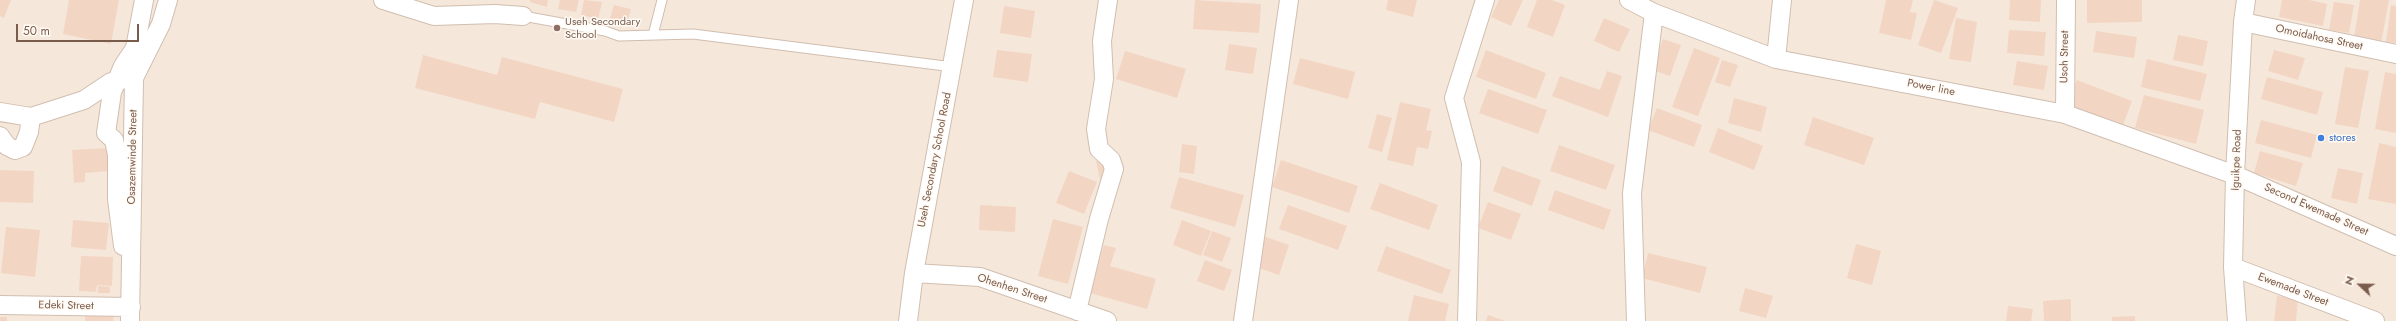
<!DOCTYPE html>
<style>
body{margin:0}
#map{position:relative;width:2396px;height:321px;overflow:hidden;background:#fdf6ec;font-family:Jost,sans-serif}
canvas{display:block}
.north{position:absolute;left:2340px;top:265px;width:40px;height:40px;-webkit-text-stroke:3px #fffaf3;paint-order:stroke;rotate:292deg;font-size:11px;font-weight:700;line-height:16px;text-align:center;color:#7a5c4d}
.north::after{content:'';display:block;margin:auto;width:14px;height:18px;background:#7a5c4d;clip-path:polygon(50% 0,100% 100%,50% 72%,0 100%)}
.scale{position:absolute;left:16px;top:24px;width:123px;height:18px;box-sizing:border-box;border:2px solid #7a5c4d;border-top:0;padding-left:5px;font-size:12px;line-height:14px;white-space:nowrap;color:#7a5c4d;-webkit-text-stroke:3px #fffaf3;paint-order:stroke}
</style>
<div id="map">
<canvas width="2396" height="321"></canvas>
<div class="north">N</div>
<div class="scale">50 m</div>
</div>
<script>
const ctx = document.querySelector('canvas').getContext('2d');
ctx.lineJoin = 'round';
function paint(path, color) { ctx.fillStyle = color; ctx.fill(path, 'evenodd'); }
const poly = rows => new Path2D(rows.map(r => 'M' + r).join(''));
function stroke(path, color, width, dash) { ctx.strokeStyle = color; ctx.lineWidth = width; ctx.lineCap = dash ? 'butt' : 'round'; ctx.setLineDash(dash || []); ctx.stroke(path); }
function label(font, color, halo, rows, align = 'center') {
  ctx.font = font + ' Jost,sans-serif'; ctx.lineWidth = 3; ctx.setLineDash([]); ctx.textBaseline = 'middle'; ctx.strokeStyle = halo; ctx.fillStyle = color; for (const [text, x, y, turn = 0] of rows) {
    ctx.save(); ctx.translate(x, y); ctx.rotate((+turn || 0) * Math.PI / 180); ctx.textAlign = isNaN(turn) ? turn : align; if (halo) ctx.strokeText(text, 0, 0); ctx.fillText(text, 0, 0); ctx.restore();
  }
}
const residential = poly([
 [0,0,2396,0,2396,321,0,321]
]);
const building = poly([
 [0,0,11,0,4,18,0,16],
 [69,0,119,0,111,44,63,34],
 [530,0,548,0,547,7,530,2],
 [560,0,579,0,576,12,558,9],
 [584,0,602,2,598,19,581,15],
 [1195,0,1261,4,1259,33,1193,29],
 [1388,0,1417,0,1413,17,1386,10],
 [1499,0,1523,0,1511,26,1491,17],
 [1537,0,1552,0,1565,5,1553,37,1527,27],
 [1886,0,1913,0,1910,12,1917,13,1911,40,1879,33],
 [1934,0,1958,8,1941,53,1918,45],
 [2010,0,2041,0,2040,22,2009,20],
 [2087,0,2142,0,2142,22,2087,23],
 [2282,0,2309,0,2327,4,2323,26,2279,17],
 [2360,0,2389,0,2381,43,2354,38],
 [2334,2,2354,5,2349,33,2329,30],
 [614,5,631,9,627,25,609,21],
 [2391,5,2396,6,2396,43,2386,42],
 [1004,6,1035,11,1031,38,1000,33],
 [1604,18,1630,29,1619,52,1594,41],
 [1956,18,1977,22,1971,62,1949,59],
 [2009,30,2046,32,2044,56,2007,53],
 [2096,31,2137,37,2134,58,2093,52],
 [2178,35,2208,41,2203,66,2173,60],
 [1663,39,1681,45,1670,76,1652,70],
 [1229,44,1257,48,1253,74,1225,70],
 [1694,48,1720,58,1698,116,1672,107],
 [997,50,1032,54,1028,82,993,77],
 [1486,50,1546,73,1536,99,1476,77],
 [2274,50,2305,58,2298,80,2268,71],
 [1125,51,1186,69,1177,98,1116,79],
 [423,55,497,75,502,57,623,89,614,122,540,102,535,119,415,88],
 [1300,58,1355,72,1348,99,1293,84],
 [2147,59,2207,74,2200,101,2141,87],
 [1722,60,1738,65,1730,87,1715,82],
 [2017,61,2048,66,2044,90,2013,85],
 [2345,67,2369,71,2358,128,2335,124],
 [1607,71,1622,76,1608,117,1552,96,1560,76,1600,90],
 [2385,72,2396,74,2396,133,2375,129],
 [2267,77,2323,92,2317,115,2261,99],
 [2077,80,2132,101,2122,128,2066,108],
 [1488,89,1547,110,1538,134,1479,113],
 [2144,95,2204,110,2196,144,2135,128],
 [1734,98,1767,107,1761,132,1728,123],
 [1400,102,1431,109,1426,130,1432,131,1428,149,1417,147,1413,166,1387,160],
 [1657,108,1702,125,1694,147,1648,130],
 [1377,114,1392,118,1382,152,1368,148],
 [1813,117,1874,138,1864,165,1804,145],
 [2261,120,2317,135,2311,158,2255,143],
 [1718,128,1763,146,1754,170,1709,152],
 [2379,143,2396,147,2396,204,2368,199],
 [1182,144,1197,146,1194,174,1179,172],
 [1559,145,1615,165,1606,190,1550,171],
 [109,148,110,171,85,173,85,182,74,183,72,150],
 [2260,151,2303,163,2296,186,2254,173],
 [1108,159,1111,177,1100,179,1096,161],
 [1281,160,1358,186,1349,213,1272,187],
 [1502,166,1541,180,1532,206,1493,191],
 [2338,168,2363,173,2357,204,2331,198],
 [0,170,34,171,33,203,0,202],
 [1069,171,1097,182,1084,214,1056,203],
 [1179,177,1244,195,1235,227,1170,208],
 [1380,183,1438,205,1429,230,1370,209],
 [1555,190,1611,210,1604,230,1548,210],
 [1488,202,1521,214,1511,240,1478,228],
 [980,205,1016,207,1015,232,979,230],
 [1288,205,1347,226,1338,250,1279,229],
 [1053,219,1083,227,1068,284,1038,276],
 [73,220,109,223,106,250,71,247],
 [1182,220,1211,231,1201,256,1173,245],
 [6,227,40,230,35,277,1,273],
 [1212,231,1231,238,1222,262,1203,255],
 [1263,236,1289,245,1279,275,1253,266],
 [1856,244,1881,251,1872,285,1847,278],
 [1104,245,1116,248,1110,266,1156,279,1147,309,1090,293],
 [1386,246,1451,270,1442,294,1377,271],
 [1648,253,1707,267,1700,293,1642,278],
 [81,256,113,257,112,286,97,285,96,292,79,291],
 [1205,260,1232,270,1224,291,1197,281],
 [98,286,110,287,110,293,98,293],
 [1745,288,1773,296,1766,318,1739,311],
 [1414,295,1449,304,1445,321,1408,321],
 [2277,296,2298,298,2296,321,2274,321],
 [2071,299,2071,321,2044,321,2043,301],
 [2008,306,2033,309,2031,321,2006,321],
 [85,313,114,314,113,321,85,321],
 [1488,315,1505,321,1486,321],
 [2135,316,2135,321,2112,321,2112,317],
 [0,317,7,317,7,321,0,321]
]);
const service = poly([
 [523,16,605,31,619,36,693,34,953,67],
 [653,35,662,0]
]);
const minor = poly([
 [383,0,434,16,495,14,523,16],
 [1629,0,1654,13,1776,59,2065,114,2235,175,2396,246],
 [2243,22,2396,54],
 [1776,59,1782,0],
 [0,112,31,117,84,100,111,82,122,80],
 [2065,114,2066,0],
 [0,136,7,146,15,150,23,147,29,132,31,117],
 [123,246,117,199,117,155,114,140,106,133,112,92,123,66,135,48,144,0],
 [2233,267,2375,321],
 [914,273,980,277,1107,321],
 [0,305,131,307],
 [1077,311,1099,219,1114,169,1111,160,1099,149,1096,129,1104,79,1102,41,1108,0],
 [130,321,134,78,161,24,168,0],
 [908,321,914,273,964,0],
 [1243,321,1289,0],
 [1467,321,1471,162,1454,98,1485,0],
 [1636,321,1632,193,1654,13],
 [2237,321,2233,267,2235,175,2243,22,2246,0]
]);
const markers = [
 [557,28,4,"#8d6e63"],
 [2321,138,4,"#3f7fe0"]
];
const educationNames = [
 ["Useh Secondary",565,22],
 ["School",565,35]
];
const streetNames = [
 ["Omoidahosa Street",2319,38,12],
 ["Usoh Street",2065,57,-89],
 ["Power line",1931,88,11],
 ["Osazemwinde Street",133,157,-89],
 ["Useh Secondary School Road",935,160,-79],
 ["Iguikpe Road",2237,160,-88],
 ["Second Ewemade Street",2316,210,24],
 ["Ohenhen Street",1012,289,18],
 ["Ewemade Street",2293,290,21],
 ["Edeki Street",66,306,1]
];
const shopNames = [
 ["stores",2329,138]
];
paint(residential, '#f5e8da');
paint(building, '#f3d5c3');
stroke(service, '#d1beb0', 11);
stroke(minor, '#d1beb0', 20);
stroke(service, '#fff', 9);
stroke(minor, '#fff', 18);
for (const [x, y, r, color] of markers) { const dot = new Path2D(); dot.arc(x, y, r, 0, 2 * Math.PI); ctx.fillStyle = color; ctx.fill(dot); stroke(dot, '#fffaf3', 1.5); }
label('11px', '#785e54', '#fffaf3', educationNames, 'left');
label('11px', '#7a5c4d', '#fffaf3', streetNames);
label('11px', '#366cbe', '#fffaf3', shopNames, 'left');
</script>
